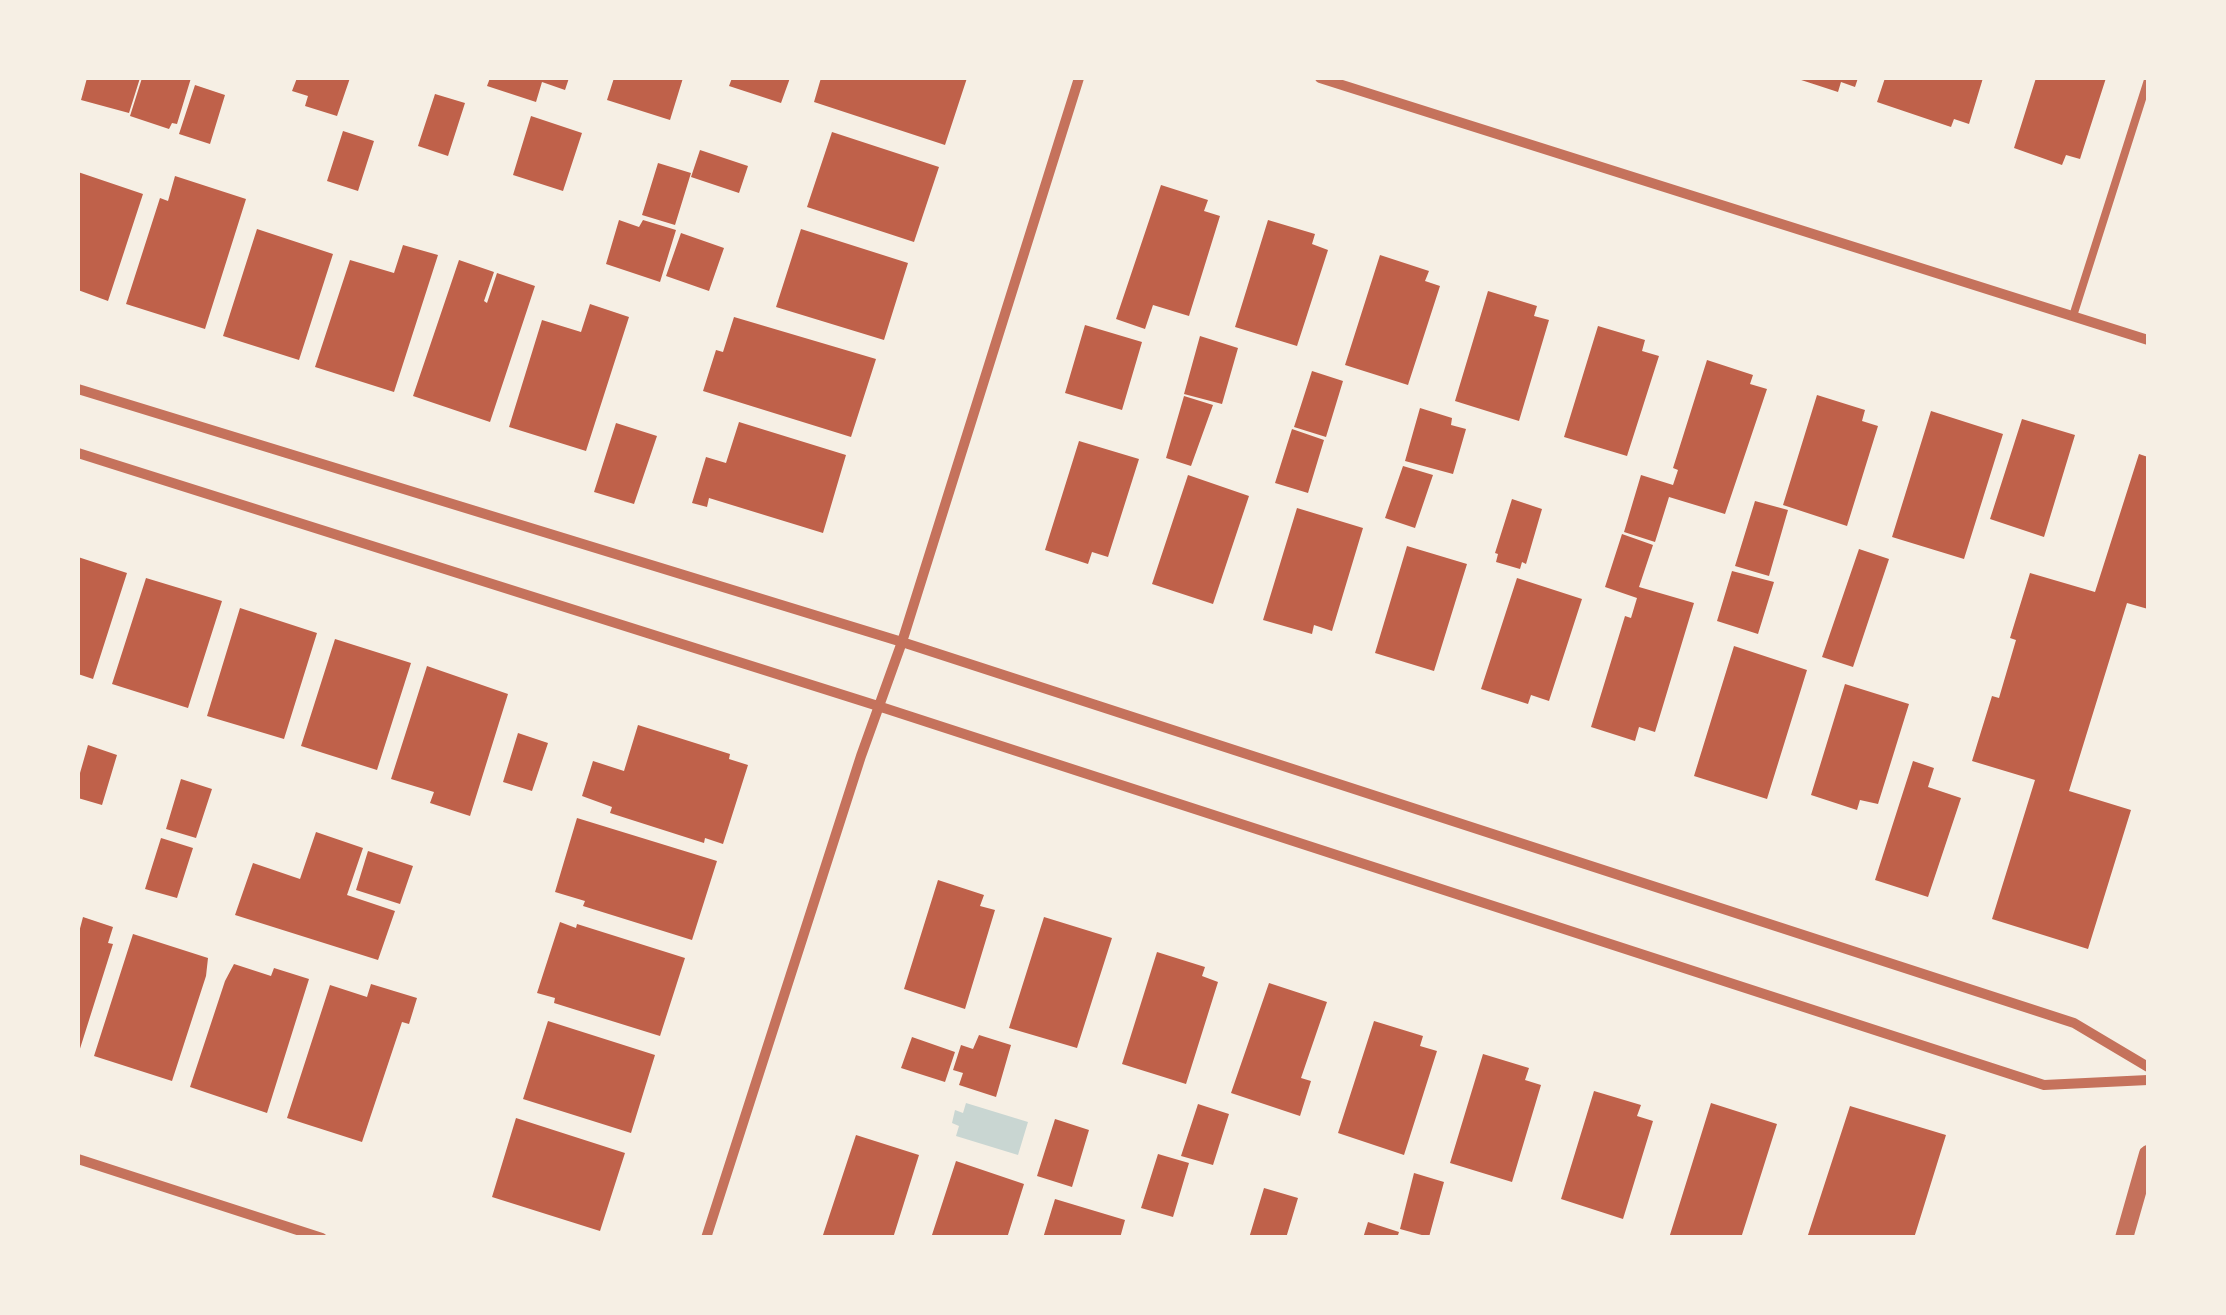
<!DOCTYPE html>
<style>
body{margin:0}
#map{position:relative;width:2226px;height:1315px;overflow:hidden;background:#f6efe4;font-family:Manrope,sans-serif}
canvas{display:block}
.frame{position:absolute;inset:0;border:80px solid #f6efe4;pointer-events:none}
</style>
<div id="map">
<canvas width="2226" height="1315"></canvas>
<div class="frame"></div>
</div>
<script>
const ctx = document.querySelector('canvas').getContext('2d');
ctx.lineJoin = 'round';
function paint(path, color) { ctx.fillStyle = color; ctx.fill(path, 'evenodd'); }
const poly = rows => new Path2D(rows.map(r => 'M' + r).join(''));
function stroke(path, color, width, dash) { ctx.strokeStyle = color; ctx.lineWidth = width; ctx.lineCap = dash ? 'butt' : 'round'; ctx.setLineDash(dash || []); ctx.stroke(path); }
const water = poly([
 [966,1103,1028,1122,1018,1155,956,1136,959,1126,952,1123,955,1110,963,1113]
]);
const building = poly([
 [87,78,140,78,129,113,81,100],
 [142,78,191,78,177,124,172,123,169,129,130,116],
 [297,78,350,78,337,116,305,106,308,96,292,91],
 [490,78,569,78,565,90,542,82,536,102,487,86],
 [614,78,683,78,670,120,607,100],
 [732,78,790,78,781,103,729,86],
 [821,78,967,78,945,145,814,102],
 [1795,78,1858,78,1855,87,1841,82,1838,92],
 [1885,78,1983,78,1969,124,1954,119,1951,127,1877,102],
 [2036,78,2106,78,2080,159,2066,155,2062,165,2014,148],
 [195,85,225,95,210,144,179,134],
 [435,94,465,103,448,156,418,146],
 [531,116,582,133,563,191,513,175],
 [343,131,374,141,358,191,327,181],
 [832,132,939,167,914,242,807,207],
 [700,150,748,166,739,193,691,177],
 [658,163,691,173,675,225,642,215],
 [78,172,143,194,108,301,78,290],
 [175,176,246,199,205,329,126,304,160,198,168,201],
 [1161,185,1208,200,1204,211,1220,216,1189,316,1153,305,1145,329,1116,319],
 [619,220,639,227,643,220,676,230,660,282,606,264],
 [1268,220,1315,234,1312,244,1328,250,1297,346,1235,327],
 [257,229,333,254,299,360,223,336],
 [801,229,908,263,884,340,776,307],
 [681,233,724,248,709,291,666,276],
 [403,245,438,255,394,392,315,367,350,260,394,273],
 [1380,255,1429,271,1425,281,1440,286,1408,385,1345,365],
 [459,260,494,272,484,301,487,303,497,273,535,286,490,422,413,396],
 [1488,291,1537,306,1534,316,1549,320,1519,421,1455,401],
 [590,304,629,317,586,451,509,427,542,320,581,332],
 [734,317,876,359,851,437,703,391,716,350,723,352],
 [1085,325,1142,342,1122,410,1065,393],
 [1598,326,1645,340,1642,351,1659,356,1627,456,1564,437],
 [1200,336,1238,348,1222,404,1184,394],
 [1707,360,1753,375,1750,384,1767,389,1725,514,1669,497,1655,542,1624,532,1641,475,1673,485,1678,470,1673,468],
 [1312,371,1343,381,1326,437,1294,427],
 [1817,395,1865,410,1862,421,1878,426,1847,526,1783,505],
 [1184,396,1213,405,1191,466,1166,458],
 [1420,408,1452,418,1451,425,1466,429,1453,474,1405,461],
 [1931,411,2003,434,1964,559,1892,537],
 [2022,419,2075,435,2044,537,1990,519],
 [739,422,846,455,823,533,709,498,707,507,692,503,706,457,726,463],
 [616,423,657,436,634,504,594,492],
 [1292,429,1324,440,1308,493,1275,483],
 [1079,441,1139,459,1108,557,1092,552,1088,564,1045,550],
 [2139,454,2148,457,2148,609,2127,603,2069,791,2131,810,2088,949,1992,919,2035,780,1972,761,1992,696,1999,698,2016,640,2010,638,2030,573,2095,592],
 [1403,466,1433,475,1415,528,1385,518],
 [1188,475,1249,496,1213,604,1152,584],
 [1512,499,1542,509,1526,564,1522,562,1520,569,1496,562,1498,554,1495,553],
 [1755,501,1788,510,1769,576,1735,566],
 [1297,508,1363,528,1332,631,1314,625,1312,634,1263,620],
 [1622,534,1653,545,1639,587,1694,603,1655,732,1639,727,1635,741,1591,727,1625,616,1631,618,1637,598,1605,587],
 [1407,546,1467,564,1434,671,1375,653],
 [1859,549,1889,559,1853,667,1822,657],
 [78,557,127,573,93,679,78,674],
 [1732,571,1774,582,1758,634,1717,621],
 [146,578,222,601,188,708,112,684],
 [1517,578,1582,599,1549,701,1531,695,1528,704,1481,689],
 [240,608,317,633,284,739,207,716],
 [335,639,411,663,377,770,301,746],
 [1734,646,1807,670,1767,799,1694,776],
 [427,666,508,694,470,816,430,803,434,792,391,779],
 [1845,684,1909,704,1878,804,1860,800,1857,810,1811,795],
 [638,725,730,754,729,759,748,765,723,844,705,838,704,843,610,813,612,807,582,796,593,761,624,771],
 [518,733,548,743,532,791,503,782],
 [88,745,117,755,102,805,78,798,78,780],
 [1913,761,1934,768,1928,787,1961,798,1928,897,1875,880],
 [181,779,212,789,196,838,166,829],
 [577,818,717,861,692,940,583,906,585,901,555,892],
 [316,832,363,848,347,895,395,911,378,960,235,915,253,863,300,879],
 [161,838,193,848,177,898,145,889],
 [368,851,413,866,400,904,356,890],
 [938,880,984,895,980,906,995,910,965,1009,904,989],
 [83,917,113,927,108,943,113,944,78,1055,78,936],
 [1044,917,1112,938,1077,1048,1009,1028],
 [560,922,576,928,577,924,685,958,660,1036,554,1003,555,998,537,993],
 [133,934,208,958,206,976,172,1081,94,1056],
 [1157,952,1205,967,1202,976,1218,982,1186,1084,1122,1064],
 [234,964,271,976,274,968,309,979,267,1113,190,1087,225,981],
 [1269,983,1327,1002,1301,1078,1311,1081,1300,1116,1231,1093],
 [371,984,417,998,409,1024,402,1022,362,1142,287,1118,330,985,367,997],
 [548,1021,655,1055,631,1133,523,1099],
 [1374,1021,1423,1036,1420,1046,1437,1051,1404,1155,1338,1133],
 [979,1035,1011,1045,996,1097,959,1085,963,1073,953,1070,961,1045,973,1049],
 [912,1037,955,1052,945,1082,901,1068],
 [1483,1054,1529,1068,1525,1080,1541,1085,1512,1182,1450,1163],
 [1594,1091,1641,1105,1637,1116,1653,1121,1623,1219,1561,1199],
 [1711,1103,1777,1124,1741,1238,1669,1238],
 [1198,1104,1229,1114,1213,1165,1181,1156],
 [1850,1106,1946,1135,1914,1238,1807,1238],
 [516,1118,625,1153,600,1231,492,1197],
 [1055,1119,1089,1130,1072,1187,1037,1176],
 [856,1135,919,1155,893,1238,822,1238],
 [1158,1154,1189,1163,1173,1217,1141,1208],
 [956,1161,1024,1184,1007,1238,931,1238],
 [1414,1173,1444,1182,1429,1237,1400,1229],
 [1264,1188,1298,1198,1286,1238,1249,1238],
 [1055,1199,1125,1220,1120,1238,1043,1238],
 [1368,1222,1399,1232,1397,1238,1363,1238]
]);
const service = poly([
 [2073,316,2148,80]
]);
const minor = poly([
 [1320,78,2148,340],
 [78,389,902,642,2074,1023,2148,1067],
 [78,453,878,706,2044,1085,2148,1080],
 [78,1159,322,1238],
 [706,1238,861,756,902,642,1079,78]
]);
const tertiary = poly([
 [2124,1238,2148,1154]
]);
paint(water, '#c9d6d2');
paint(building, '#bf614a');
stroke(service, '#c5725c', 8);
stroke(minor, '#c5725c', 10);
stroke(tertiary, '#c5725c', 18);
</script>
